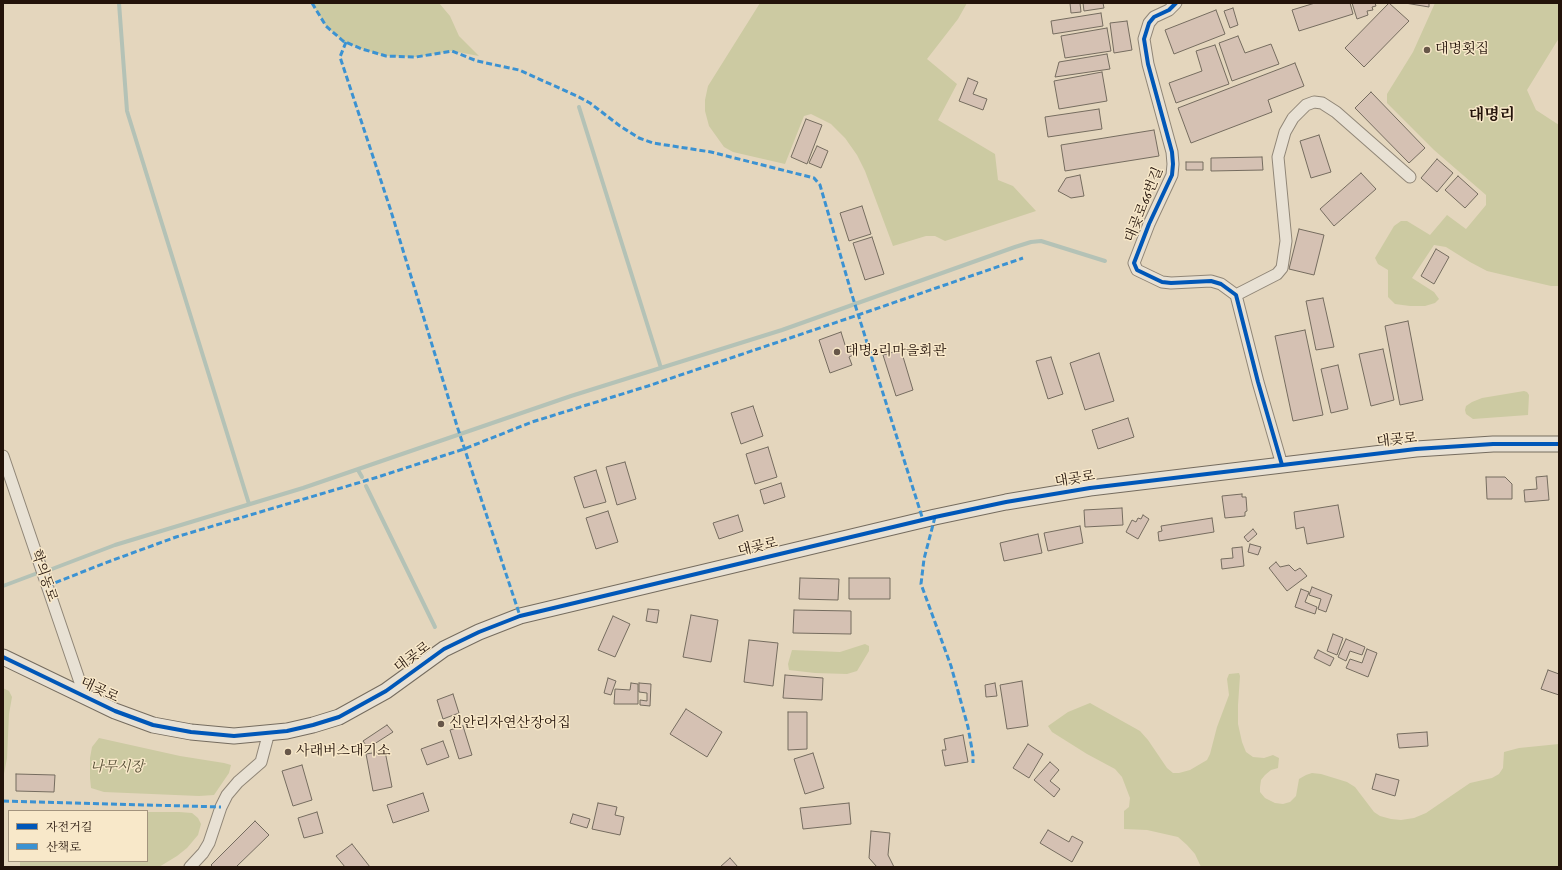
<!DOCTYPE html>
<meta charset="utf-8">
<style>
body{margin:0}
#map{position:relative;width:1562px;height:870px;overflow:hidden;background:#e4d6bd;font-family:"IM FELL English","Noto Serif KR",serif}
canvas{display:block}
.frame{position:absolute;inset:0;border:4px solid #23130a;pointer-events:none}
.legend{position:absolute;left:8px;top:810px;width:140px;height:52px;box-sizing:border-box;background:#f8e8c9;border:1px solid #a3937d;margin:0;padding:5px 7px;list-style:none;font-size:12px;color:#23130a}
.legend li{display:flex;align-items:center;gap:8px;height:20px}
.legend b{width:20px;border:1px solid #a3937d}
</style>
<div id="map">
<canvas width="1562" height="870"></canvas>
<div class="frame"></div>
<ul class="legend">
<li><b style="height:5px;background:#0057b8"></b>자전거길</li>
<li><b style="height:5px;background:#3b92d2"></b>산책로</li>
</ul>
</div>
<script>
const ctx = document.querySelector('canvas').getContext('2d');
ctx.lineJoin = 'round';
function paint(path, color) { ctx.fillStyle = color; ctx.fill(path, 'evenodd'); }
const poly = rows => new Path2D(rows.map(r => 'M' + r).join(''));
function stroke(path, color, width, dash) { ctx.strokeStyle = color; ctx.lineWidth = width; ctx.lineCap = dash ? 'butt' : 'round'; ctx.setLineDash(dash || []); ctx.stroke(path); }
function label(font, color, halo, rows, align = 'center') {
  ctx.font = font + ' "IM FELL English","Noto Serif KR",serif'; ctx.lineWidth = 3; ctx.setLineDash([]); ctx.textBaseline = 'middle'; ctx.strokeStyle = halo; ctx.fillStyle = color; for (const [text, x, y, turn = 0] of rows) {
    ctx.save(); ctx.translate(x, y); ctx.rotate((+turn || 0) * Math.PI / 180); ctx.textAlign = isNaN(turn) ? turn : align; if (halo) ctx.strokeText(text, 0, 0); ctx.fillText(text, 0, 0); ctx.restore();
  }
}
const green = poly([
 [312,3,439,3,450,16,459,36,479,56,452,51,416,57,386,56,362,49,343,41,326,26],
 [760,3,967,3,958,19,927,59,957,84,938,120,995,154,998,180,1013,186,1036,211,945,241,935,236,926,236,893,246,865,171,857,155,845,138,831,124,811,114,804,116,785,164,733,152,724,147,709,126,705,111,705,100,708,86],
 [1435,3,1559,3,1559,38,1527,90,1536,110,1559,125,1559,286,1551,286,1487,271,1470,262,1446,247,1434,245,1412,278,1434,292,1439,299,1435,303,1425,306,1410,306,1395,304,1388,297,1388,270,1378,264,1375,258,1394,226,1401,221,1407,221,1430,235,1447,215,1466,229,1486,205,1486,195,1434,150,1387,103,1387,94,1413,52],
 [1524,391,1527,392,1529,395,1528,415,1473,419,1466,414,1465,410,1466,406,1472,402,1482,398],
 [865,644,869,646,869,651,857,671,847,674,815,673,789,670,788,664,792,650,840,652],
 [1239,673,1240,676,1238,705,1238,724,1242,742,1246,752,1253,757,1264,758,1273,755,1279,758,1278,768,1271,770,1265,775,1261,780,1260,787,1260,792,1265,798,1275,803,1283,804,1290,802,1296,796,1299,779,1306,775,1312,773,1321,774,1347,782,1355,787,1374,812,1380,816,1391,819,1401,820,1414,818,1426,813,1470,783,1492,778,1499,774,1503,768,1504,752,1519,748,1559,744,1559,867,1201,867,1195,854,1187,845,1178,837,1147,830,1124,829,1124,811,1129,807,1130,798,1122,777,1115,769,1087,754,1052,732,1048,726,1068,712,1090,703,1140,731,1148,740,1167,768,1173,773,1179,773,1190,770,1207,760,1210,754,1217,727,1229,695,1227,679,1229,674],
 [3,688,9,691,12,697,9,714,7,758,3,779],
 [99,738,180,756,224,763,231,765,229,773,214,795,199,796,104,792,91,788,90,778,90,758,92,747],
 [147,812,179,812,192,813,198,818,201,824,198,835,187,848,177,856,159,867,20,867,20,861,147,861]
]);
const stream = poly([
 [119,3,127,111,249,504],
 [579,107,661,368],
 [358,470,362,477],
 [366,486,435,627],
 [52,569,115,545,303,488,571,396,782,330,1015,247,1031,242,1041,241,1105,261],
 [3,586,35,574]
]);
const building = poly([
 [1070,3,1080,3,1081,12,1071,13,1070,3],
 [1083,3,1103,3,1104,8,1084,11,1083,3],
 [1315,3,1350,3,1353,14,1299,31,1292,10,1315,3],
 [1352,3,1375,3,1376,6,1372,7,1373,10,1367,11,1368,15,1357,19,1352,3],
 [1389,3,1409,21,1364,67,1345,48,1389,3],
 [1405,3,1429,3,1429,7,1405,3],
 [1233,8,1238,25,1230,28,1224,11,1233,8],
 [1216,10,1225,34,1174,54,1165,30,1216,10],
 [1101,13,1103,26,1053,34,1051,21,1101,13],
 [1127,21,1132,50,1114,53,1110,23,1127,21],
 [1107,28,1111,51,1065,58,1061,36,1107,28],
 [1238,36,1245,53,1271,44,1279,64,1232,81,1219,43,1238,36],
 [1215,45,1229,84,1176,103,1169,83,1202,71,1196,51,1215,45],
 [1107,54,1110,69,1055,77,1059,62,1107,54],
 [1295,63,1304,86,1268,100,1272,112,1191,143,1178,108,1295,63],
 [1102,72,1107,101,1059,109,1054,81,1102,72],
 [968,78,978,82,973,94,987,99,983,110,959,101,968,78],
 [1371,92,1425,148,1409,163,1355,108,1371,92],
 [1099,109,1102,129,1048,137,1045,117,1099,109],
 [806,119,822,125,807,164,791,157,806,119],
 [1154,130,1159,156,1065,171,1061,145,1154,130],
 [1319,135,1331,172,1311,178,1300,141,1319,135],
 [817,146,828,151,821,168,809,163,817,146],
 [1262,157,1263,170,1211,171,1211,158,1262,157],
 [1437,159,1453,173,1437,192,1421,178,1437,159],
 [1186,162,1203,162,1203,170,1186,170,1186,162],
 [1361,173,1376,189,1334,226,1320,209,1361,173],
 [1080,175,1084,196,1071,198,1058,191,1066,178,1080,175],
 [1458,176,1478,194,1465,208,1445,190,1458,176],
 [862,206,871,234,849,241,840,213,862,206],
 [1299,229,1324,235,1314,275,1289,269,1299,229],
 [872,237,884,274,865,280,853,243,872,237],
 [1436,249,1449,257,1434,284,1421,276,1436,249],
 [1323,298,1334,347,1316,350,1306,301,1323,298],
 [1408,321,1423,400,1400,405,1385,326,1408,321],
 [1305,330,1323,415,1293,421,1275,336,1305,330],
 [841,332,846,348,850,347,853,355,849,357,852,365,830,373,819,340,841,332],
 [1383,349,1394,400,1371,406,1359,354,1383,349],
 [901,350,913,390,896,396,883,355,901,350],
 [1099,353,1114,401,1085,410,1070,363,1099,353],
 [1051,357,1063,394,1048,399,1036,361,1051,357],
 [1338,365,1348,409,1331,413,1321,369,1338,365],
 [753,406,763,436,741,444,731,413,753,406],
 [1128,418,1134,437,1098,449,1092,430,1128,418],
 [768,447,777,477,755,484,746,454,768,447],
 [625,462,636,499,617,505,606,467,625,462],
 [596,470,606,502,584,508,574,477,596,470],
 [1547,476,1549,500,1525,502,1524,490,1537,489,1536,477,1547,476],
 [1486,477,1505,477,1512,484,1512,499,1487,499,1486,477],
 [781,483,785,497,764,504,760,490,781,483],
 [1242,494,1242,497,1246,497,1247,511,1245,512,1245,516,1225,518,1222,496,1242,494],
 [1338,505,1344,537,1307,544,1304,527,1296,529,1294,512,1338,505],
 [1122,508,1123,525,1085,527,1084,510,1122,508],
 [608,511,618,542,596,549,586,518,608,511],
 [738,515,743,531,719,539,713,523,738,515],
 [1143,515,1149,519,1138,539,1126,532,1132,520,1136,522,1138,518,1141,519,1143,515],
 [1212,518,1214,532,1159,541,1158,532,1162,531,1161,526,1212,518],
 [1080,526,1083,543,1048,551,1044,533,1080,526],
 [1253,529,1257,534,1248,542,1244,537,1253,529],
 [1038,534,1042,553,1004,561,1000,543,1038,534],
 [1250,544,1261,547,1258,555,1248,552,1250,544],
 [1242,547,1244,566,1222,569,1221,559,1233,558,1232,548,1242,547],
 [1276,562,1280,567,1289,565,1295,571,1300,568,1307,576,1287,591,1269,568,1276,562],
 [800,578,839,579,838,600,799,599,800,578],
 [849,578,890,578,890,599,849,599,849,578],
 [1312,587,1332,595,1326,612,1318,609,1321,599,1309,595,1312,587],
 [1301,589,1309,592,1305,602,1317,607,1315,614,1295,607,1301,589],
 [648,609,659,610,657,623,646,621,648,609],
 [794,610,851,611,851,634,793,633,794,610],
 [691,615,718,620,711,662,683,657,691,615],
 [613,616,630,624,615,657,598,650,613,616],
 [1333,634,1343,638,1337,655,1327,651,1333,634],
 [1346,639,1365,647,1362,655,1350,651,1346,661,1338,657,1346,639],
 [749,640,778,643,773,686,744,682,749,640],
 [1367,649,1377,653,1368,677,1346,668,1350,659,1362,663,1367,649],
 [1318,650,1334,658,1330,666,1314,658,1318,650],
 [1548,670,1559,674,1559,695,1541,689,1548,670],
 [785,675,823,678,822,700,783,698,785,675],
 [608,678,616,681,611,695,604,693,608,678],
 [1022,681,1028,726,1007,729,1000,685,1022,681],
 [631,683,638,684,638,704,614,704,615,689,630,690,631,683],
 [639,683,651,684,650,706,640,705,640,700,647,701,647,693,639,692,639,683],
 [995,683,997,696,986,697,985,685,995,683],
 [453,694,459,713,443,719,437,700,453,694],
 [686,709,722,732,707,757,670,734,686,709],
 [788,712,807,712,807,749,788,750,788,712],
 [387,725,393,732,368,748,363,741,387,725],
 [463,726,472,755,459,759,450,730,463,726],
 [1427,732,1428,746,1399,748,1397,734,1427,732],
 [963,735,968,762,945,766,942,750,946,750,944,739,963,735],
 [443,741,449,757,427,765,421,749,443,741],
 [1028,744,1043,754,1029,778,1013,768,1028,744],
 [385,751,392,787,373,791,366,754,385,751],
 [813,753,824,788,805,794,794,759,813,753],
 [1050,762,1059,770,1050,781,1060,789,1054,797,1034,780,1050,762],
 [302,765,312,800,293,806,282,771,302,765],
 [16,774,55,775,54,792,16,791,16,774],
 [1376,774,1399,780,1395,796,1372,789,1376,774],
 [423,793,429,811,393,823,387,805,423,793],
 [598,803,617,807,615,815,624,817,620,835,592,829,598,803],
 [849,803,851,824,803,829,800,808,849,803],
 [317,812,323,833,304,838,298,818,317,812],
 [573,814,590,819,587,828,570,823,573,814],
 [255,821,269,835,236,867,213,867,211,865,255,821],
 [1048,830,1069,842,1072,836,1083,842,1072,862,1040,843,1048,830],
 [871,831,890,833,888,855,894,867,877,867,869,858,871,831],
 [352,844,370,867,345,867,336,856,352,844],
 [730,858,738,867,720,867,730,858]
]);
const street = poly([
 [1176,3,1169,10,1154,17,1149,23,1144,39,1148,64,1172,152,1173,164,1172,175,1149,224,1134,263,1137,270,1162,282,1171,283,1211,281,1221,284,1236,295,1258,382,1282,465],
 [1236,295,1277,274,1282,268,1286,241,1278,157,1285,132,1293,118,1306,105,1314,102,1322,103,1336,112,1410,177],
 [3,456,85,697],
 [190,867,203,853,209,843,221,807,227,795,238,782,261,762,269,732]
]);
const secondary = poly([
 [3,657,115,711,153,725,191,732,234,736,287,731,313,725,339,717,386,691,444,649,479,632,520,616,935,517,1006,502,1090,488,1416,449,1493,444,1559,444]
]);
const quiet = poly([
 [312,3,326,26,343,41,362,49,386,56,416,57,452,51,477,61,519,70,577,96,590,103,620,126,639,138,653,143,711,152,814,178,820,185,852,295,923,520],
 [346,42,340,57,390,208,457,426,520,616],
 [935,517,924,559,921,584,951,666,968,727,973,755,973,763],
 [47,586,105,563,176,537,378,477,464,449,532,422,648,386,858,315,1023,258],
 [3,801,221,807]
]);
const cycleway = poly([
 [1176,3,1169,10,1154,17,1149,23,1144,39,1148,64,1172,152,1173,164,1172,175,1149,224,1134,263,1137,270,1162,282,1171,283,1211,281,1221,284,1236,295,1258,382,1282,465],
 [3,657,115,711,153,725,191,732,234,736,287,731,313,725,339,717,386,691,444,649,479,632,520,616,935,517,1006,502,1090,488,1416,449,1493,444,1559,444]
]);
const markers = [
 [1427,50,4,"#675749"],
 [837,352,4,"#675749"],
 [441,724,4,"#675749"],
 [288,752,4,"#675749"]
];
const poiNames = [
 ["대명횟집",1435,50],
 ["대명2리마을회관",845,352],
 ["신안리자연산장어집",449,724],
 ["사래버스대기소",296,752]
];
const streetNames = [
 ["대곶로66번길",1145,205,-68],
 ["대곶로",1397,441,-6],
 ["대곶로",1075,480,-9],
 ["대곶로",758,548,-13],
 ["학의동로",43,576,71],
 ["대곶로",413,658,-36],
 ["대곶로",99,691,25]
];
const parkNames = [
 ["나무시장",117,768]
];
const quarterNames = [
 ["대명리",1492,117]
];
paint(green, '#cccaa2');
stroke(stream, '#b4c2b6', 4);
paint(building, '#d5c1b3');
stroke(building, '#756c5f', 1);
stroke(street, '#908677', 13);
stroke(secondary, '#756c5f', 17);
stroke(street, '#e8e1d4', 11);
stroke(secondary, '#e8e1d4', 15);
stroke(quiet, '#3b92d2', 3, [6, 3]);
stroke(cycleway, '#0057b8', 4);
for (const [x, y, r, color] of markers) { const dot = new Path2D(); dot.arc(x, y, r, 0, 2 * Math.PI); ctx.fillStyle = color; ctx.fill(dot); stroke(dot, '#f8e8c9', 1.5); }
label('14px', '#23130a', '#f8e8c9', poiNames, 'left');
label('14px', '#23130a', '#f8e8c9', streetNames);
label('italic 14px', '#585037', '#f8e8c9', parkNames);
label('bold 16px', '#23130a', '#f8e8c9', quarterNames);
</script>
